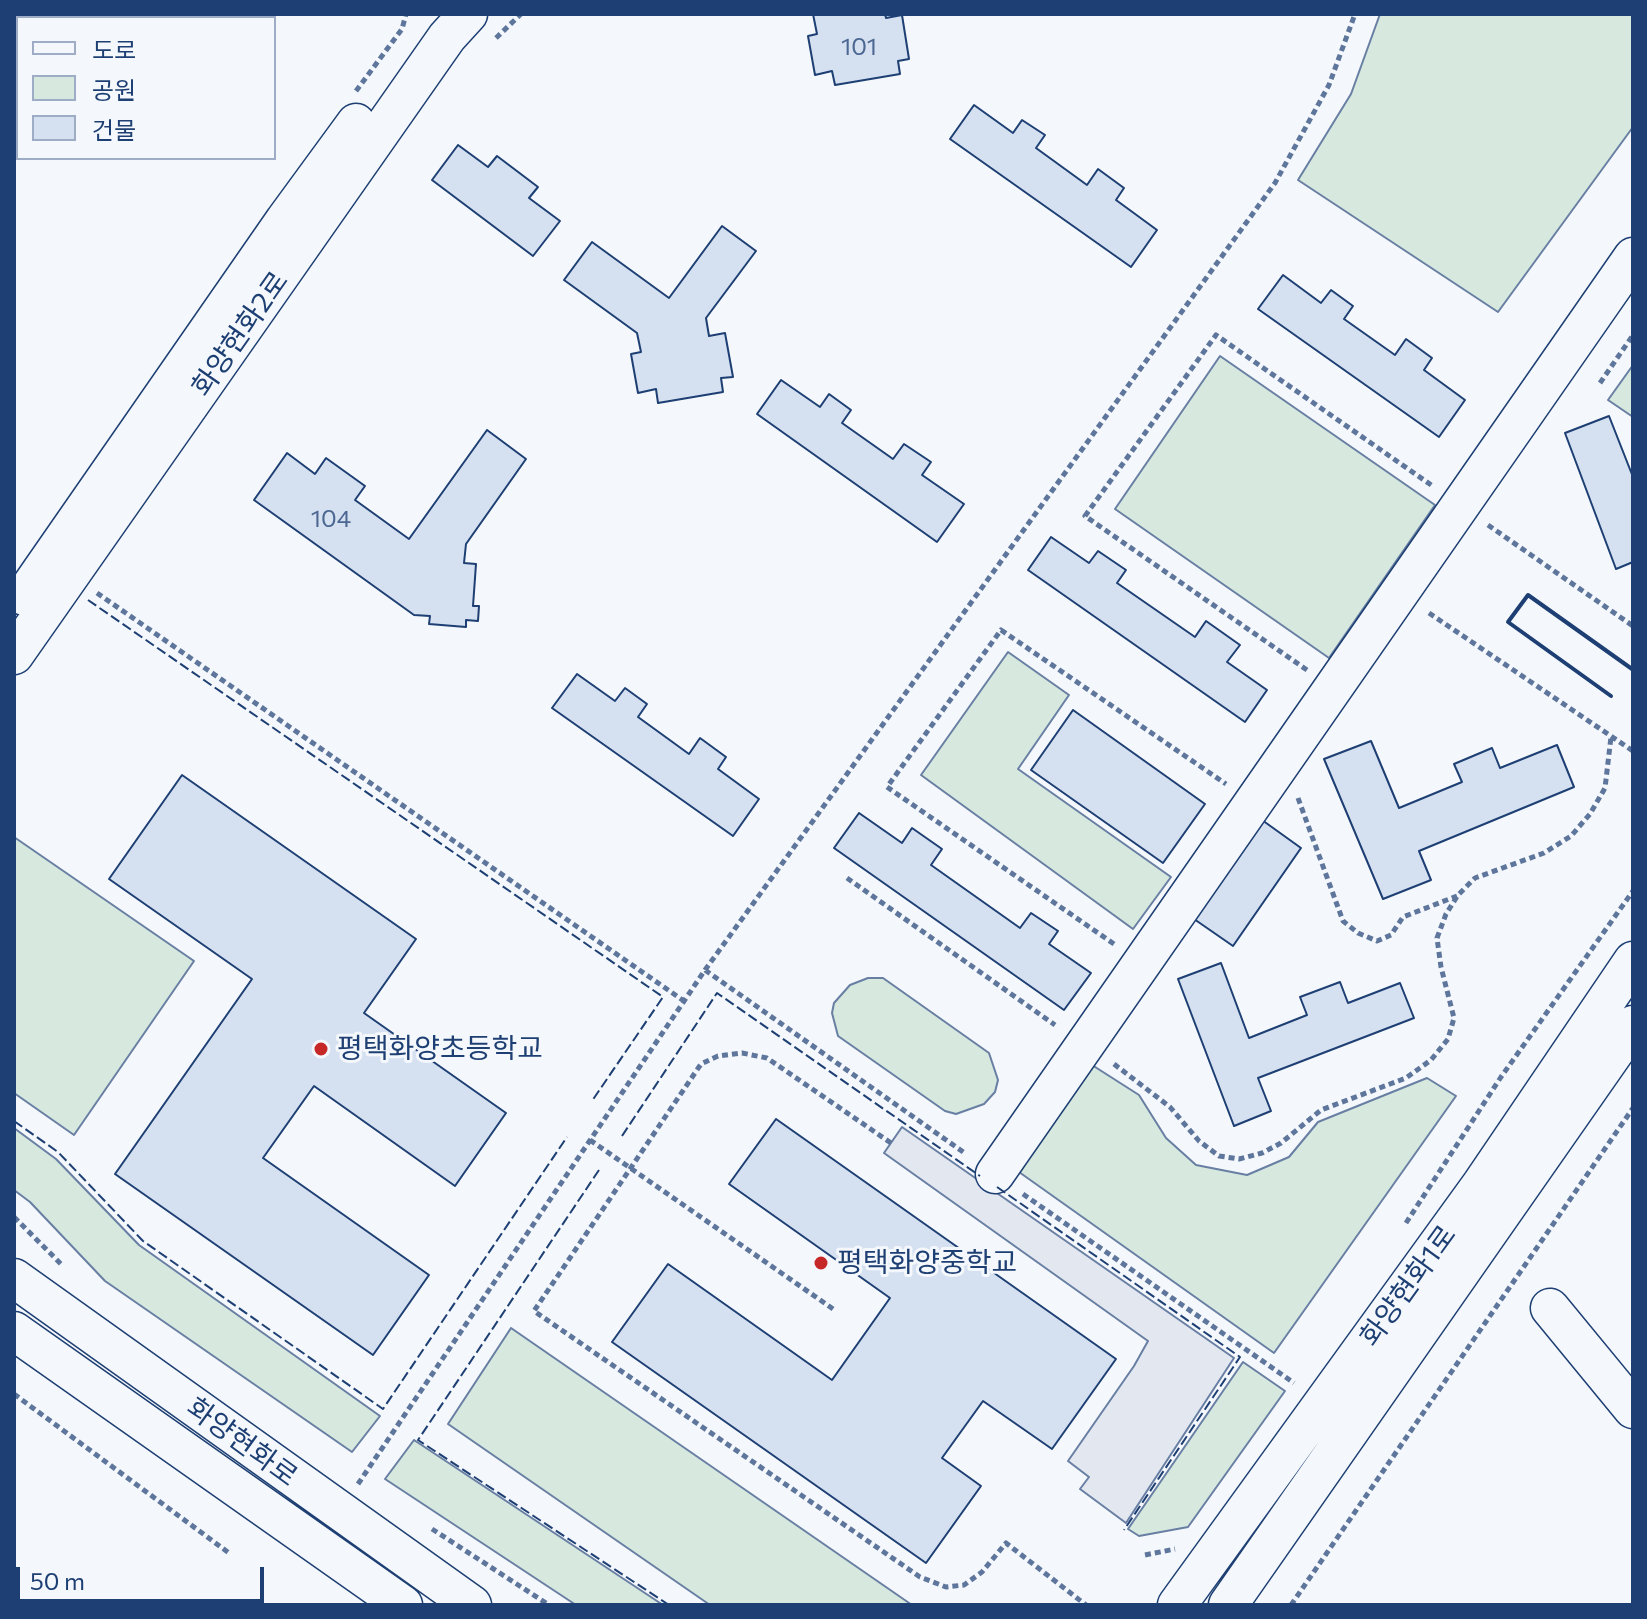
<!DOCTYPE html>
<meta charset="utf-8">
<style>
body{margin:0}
#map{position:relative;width:1647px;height:1619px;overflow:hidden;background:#f4f7fb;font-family:Commissioner,"Noto Sans KR",sans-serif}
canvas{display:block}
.frame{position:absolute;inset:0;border:16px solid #1d3f73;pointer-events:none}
.legend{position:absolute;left:16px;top:16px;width:260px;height:144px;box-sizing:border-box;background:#f4f7fb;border:2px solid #9eadc5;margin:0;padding:10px 14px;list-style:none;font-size:24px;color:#1d3f73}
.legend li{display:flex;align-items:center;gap:16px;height:40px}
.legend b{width:40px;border:2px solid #9eadc5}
.scale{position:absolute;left:16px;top:1567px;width:248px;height:36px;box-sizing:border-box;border:4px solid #1d3f73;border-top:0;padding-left:10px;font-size:24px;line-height:28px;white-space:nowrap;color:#1d3f73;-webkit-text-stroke:6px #f4f7fb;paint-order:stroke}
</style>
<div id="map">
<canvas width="1647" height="1619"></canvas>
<div class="frame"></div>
<ul class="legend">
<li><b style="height:10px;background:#f4f7fb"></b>도로</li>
<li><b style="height:22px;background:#d7e8df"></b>공원</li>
<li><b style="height:22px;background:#d5e0f0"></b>건물</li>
</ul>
<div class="scale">50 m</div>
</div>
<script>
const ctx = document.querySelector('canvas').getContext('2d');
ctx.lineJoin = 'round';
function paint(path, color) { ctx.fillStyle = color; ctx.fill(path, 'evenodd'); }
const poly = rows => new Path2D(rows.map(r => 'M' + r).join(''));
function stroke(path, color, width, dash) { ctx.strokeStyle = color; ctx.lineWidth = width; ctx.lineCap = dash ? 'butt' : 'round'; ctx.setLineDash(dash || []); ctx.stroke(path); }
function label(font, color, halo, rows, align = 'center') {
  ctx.font = font + ' Commissioner,"Noto Sans KR",sans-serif'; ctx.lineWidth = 6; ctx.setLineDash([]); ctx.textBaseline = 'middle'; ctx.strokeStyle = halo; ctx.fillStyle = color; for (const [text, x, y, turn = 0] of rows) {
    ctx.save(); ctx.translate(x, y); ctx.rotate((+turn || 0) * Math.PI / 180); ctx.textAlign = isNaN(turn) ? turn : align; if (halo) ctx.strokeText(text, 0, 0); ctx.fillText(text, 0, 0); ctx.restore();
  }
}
const green = poly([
 [1380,14,1633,14,1633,127,1498,312,1298,180,1351,94,1380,14],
 [1220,356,1435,505,1329,658,1115,509,1220,356],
 [1633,365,1633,417,1608,400,1633,365],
 [1008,652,1069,695,1018,769,1171,877,1133,929,921,775,1008,652],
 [14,837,194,961,74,1135,14,1093,14,837],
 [868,978,883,978,989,1053,998,1080,995,1092,984,1104,956,1114,945,1111,838,1036,832,1013,834,1003,850,985,868,978],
 [1092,1065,1139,1095,1166,1138,1196,1165,1247,1175,1289,1157,1318,1122,1427,1078,1456,1096,1274,1353,1019,1172,1092,1065],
 [14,1128,56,1159,139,1245,380,1416,352,1452,105,1281,30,1202,14,1190,14,1128],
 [511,1328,912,1605,710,1605,448,1424,511,1328],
 [1243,1362,1285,1391,1188,1527,1139,1536,1128,1529,1243,1362],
 [414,1440,663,1605,576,1605,385,1479,414,1440]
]);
const parking = poly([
 [902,1127,1234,1358,1126,1523,1080,1489,1089,1477,1068,1461,1134,1366,1148,1341,884,1153,902,1127]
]);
const building = poly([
 [813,14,885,14,886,18,902,15,909,59,898,61,900,74,835,85,832,71,815,75,808,36,817,34,813,14],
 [974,105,1013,133,1022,120,1045,135,1036,148,1087,185,1098,169,1124,188,1116,200,1157,230,1131,267,950,139,974,105],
 [458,145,488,167,497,156,538,187,529,198,560,221,533,256,432,180,458,145],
 [722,226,756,251,706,318,709,336,725,333,733,377,721,378,723,392,658,403,656,389,638,393,631,354,641,352,637,333,564,280,592,242,669,298,722,226],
 [1283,275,1321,303,1331,290,1353,306,1344,319,1395,355,1406,339,1432,358,1424,370,1465,400,1439,437,1258,309,1283,275],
 [781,380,820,407,829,394,851,410,842,423,893,459,904,444,931,462,922,475,964,504,937,542,757,414,781,380],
 [1609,416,1633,477,1633,562,1616,569,1565,433,1609,416],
 [487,430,526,459,466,544,464,563,476,564,473,606,479,606,478,621,466,620,466,627,429,624,430,616,414,615,254,500,287,453,315,474,326,458,365,486,355,500,409,539,487,430],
 [1051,537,1089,563,1098,551,1126,570,1117,583,1195,637,1206,621,1240,645,1227,662,1267,690,1245,722,1028,570,1051,537],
 [577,674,615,701,625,688,647,704,638,717,689,754,700,738,726,757,718,769,759,799,733,836,552,708,577,674],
 [1073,710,1205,804,1163,863,1031,770,1073,710],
 [1371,741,1399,808,1462,782,1454,764,1492,748,1500,768,1557,745,1574,787,1419,851,1431,880,1383,899,1324,759,1371,741],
 [182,775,416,939,364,1013,506,1113,455,1186,314,1086,263,1158,429,1275,373,1355,115,1174,252,979,109,879,182,775],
 [859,813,902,843,912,828,942,849,931,865,1020,928,1031,913,1058,931,1049,944,1091,973,1064,1010,834,848,859,813],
 [1262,820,1301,848,1233,946,1194,919,1262,820],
 [1221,963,1249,1038,1307,1015,1300,997,1340,982,1348,1003,1400,983,1414,1018,1258,1078,1271,1111,1234,1126,1178,979,1221,963],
 [776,1119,1116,1359,1052,1449,983,1401,942,1458,981,1486,926,1563,612,1342,668,1264,832,1380,890,1298,729,1184,776,1119]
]);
const path = poly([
 [496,38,521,14],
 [356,91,402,29,406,14],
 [1600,383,1633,335],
 [1488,525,1633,626],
 [97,593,684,1001],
 [1429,613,1633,751],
 [1307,670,1085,516,1216,335,1434,487],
 [1298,798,1343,921,1358,933,1377,941,1391,935,1403,917,1457,896],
 [847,878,1055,1025],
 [1114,944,887,787,1001,630,1226,784],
 [705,970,966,1154],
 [1114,1064,1170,1107,1199,1141,1219,1156,1239,1159,1262,1153,1281,1143,1321,1110,1406,1078,1431,1060,1448,1039,1454,1018,1441,967,1437,938,1446,914,1458,895,1475,878,1544,853,1571,836,1590,814,1605,788,1611,737],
 [590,1140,836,1311],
 [891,1143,767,1058,742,1053,718,1056,701,1064,534,1311,920,1577,946,1587,964,1585,982,1572,1006,1543,1086,1605],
 [1023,1194,1294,1383],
 [14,1217,63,1266],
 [1406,1223,1501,1077,1633,891],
 [14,1394,229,1553],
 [358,1484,705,970,1275,183,1329,85,1355,14],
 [432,1529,549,1605],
 [1145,1555,1175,1549],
 [1291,1605,1633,1108]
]);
const minor = poly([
 [24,596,285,220,356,123],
 [14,655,447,37,468,14],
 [995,1174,1633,257],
 [14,1278,472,1605],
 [1550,1308,1633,1409],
 [14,1331,403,1605],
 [1177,1605,1481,1185,1633,961],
 [1228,1605,1633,1025]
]);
const fence = poly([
 [88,600,663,997,592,1101],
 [14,1121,58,1152,143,1241,383,1409,567,1137],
 [622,1136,717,993,980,1176],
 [599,1170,418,1440,669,1605],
 [997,1187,1240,1357,1124,1530]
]);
const wall = poly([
 [1611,696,1508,622,1528,595,1632,669]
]);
const markers = [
 [321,1049,8,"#c62828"],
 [821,1263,8,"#c62828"]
];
const numberNames = [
 ["101",859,47],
 ["104",331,519]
];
const streetNames = [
 ["화양현화2로",240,334,-55],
 ["화양현화1로",1408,1286,-54],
 ["화양현화로",242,1442,36]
];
const poiNames = [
 ["평택화양초등학교",337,1049],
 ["평택화양중학교",837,1263]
];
paint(green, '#d7e8df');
stroke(green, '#687fa3', 2);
paint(parking, '#e3e8f0');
stroke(parking, '#687fa3', 2);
paint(building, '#d5e0f0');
stroke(building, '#1d3f73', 2);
stroke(minor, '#1d3f73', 41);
stroke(path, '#5e769c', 5, [6, 4]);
stroke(minor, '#f4f7fb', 38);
stroke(fence, '#1d3f73', 2, [10, 4]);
stroke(wall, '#1d3f73', 4);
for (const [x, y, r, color] of markers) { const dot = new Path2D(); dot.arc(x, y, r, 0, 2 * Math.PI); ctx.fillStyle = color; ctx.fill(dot); stroke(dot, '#f4f7fb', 3); }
label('24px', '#4b6792', null, numberNames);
label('28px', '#1d3f73', '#f4f7fb', streetNames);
label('28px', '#1d3f73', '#f4f7fb', poiNames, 'left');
</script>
